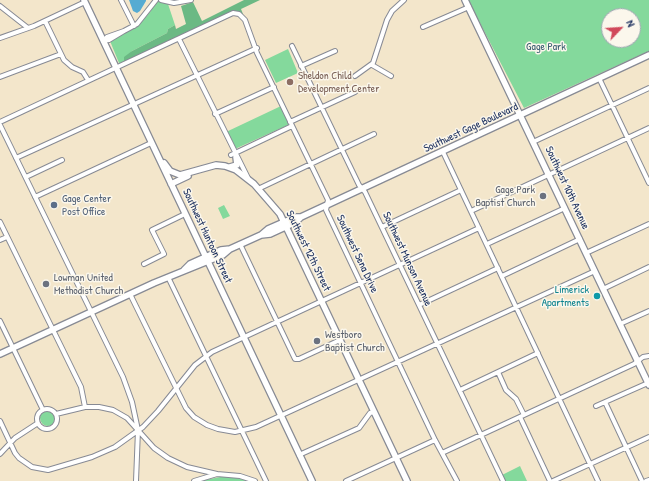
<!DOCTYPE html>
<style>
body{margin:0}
#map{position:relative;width:649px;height:481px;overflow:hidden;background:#f3e6cb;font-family:"Patrick Hand",sans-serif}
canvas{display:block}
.north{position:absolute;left:601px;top:8px;width:40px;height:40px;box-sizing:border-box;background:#fbf7ec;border:1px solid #a1a7b3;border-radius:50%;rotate:65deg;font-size:11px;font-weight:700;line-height:16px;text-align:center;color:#1b2f5e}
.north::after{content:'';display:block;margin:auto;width:14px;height:18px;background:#d1495b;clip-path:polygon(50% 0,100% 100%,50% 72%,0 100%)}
</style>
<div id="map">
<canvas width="649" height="481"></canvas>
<div class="north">N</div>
</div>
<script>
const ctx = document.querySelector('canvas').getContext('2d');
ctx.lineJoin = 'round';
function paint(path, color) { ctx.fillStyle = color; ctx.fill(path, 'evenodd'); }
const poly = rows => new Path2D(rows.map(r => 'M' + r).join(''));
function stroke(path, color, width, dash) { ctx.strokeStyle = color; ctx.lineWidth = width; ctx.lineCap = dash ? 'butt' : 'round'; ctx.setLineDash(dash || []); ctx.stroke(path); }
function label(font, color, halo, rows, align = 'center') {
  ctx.font = font + ' "Patrick Hand",sans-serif'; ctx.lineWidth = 3; ctx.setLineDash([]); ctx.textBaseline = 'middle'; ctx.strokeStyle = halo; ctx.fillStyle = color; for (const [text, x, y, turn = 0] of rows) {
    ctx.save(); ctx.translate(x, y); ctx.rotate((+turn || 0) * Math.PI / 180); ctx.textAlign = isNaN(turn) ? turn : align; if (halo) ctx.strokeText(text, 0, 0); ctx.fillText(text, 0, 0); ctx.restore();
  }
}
const green = poly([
 [468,0,649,0,649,51,524,108],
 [609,16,633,16,633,40,609,40],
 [157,1,168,4,175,25,168,29,167,33,132,51,124,63,119,63,110,41,139,25,150,12],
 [288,49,298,73,276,83,265,60],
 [281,106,289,123,288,125,235,149,226,132],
 [224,205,230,216,223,219,218,208],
 '40 418a8 8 0 1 1 16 0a8 8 0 1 1-16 0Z',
 [520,466,527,481,505,481,502,475],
 [225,476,232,477,250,481,200,481]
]);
const forest = poly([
 [244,0,260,0,241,9,243,14,233,12,124,63,124,57,132,51,167,33,168,29,175,25,176,29,186,24,181,6,193,2,202,21]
]);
const water = poly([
 [129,0,146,0,146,1,140,11,137,13,133,11]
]);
const minor = poly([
 [121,0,134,26],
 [161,0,174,3,191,0],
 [0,6,28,28],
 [45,21,64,60,72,67,83,72,88,80],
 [423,27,469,7],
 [0,38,34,26,85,2],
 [179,39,248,178],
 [103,41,107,37,124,31,137,24,156,0],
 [103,41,109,40,124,31],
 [292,46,359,185,365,192,503,481],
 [372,65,391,76],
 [301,66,335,51],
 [355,76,373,63,387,20,392,11,404,0],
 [0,77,61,54],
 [599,78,649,183],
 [215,114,274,87],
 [0,122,233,13,239,14,245,20,257,53,328,200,326,210,435,440,457,481],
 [290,122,355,92],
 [0,125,123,377,132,402,138,430,136,481],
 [533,142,649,88],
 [443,152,598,481],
 [231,155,292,126],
 [16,158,257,48],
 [26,177,62,160],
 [258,189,374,134],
 [35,197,151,143],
 [471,211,649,128],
 [0,222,81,387,85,407],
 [382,227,461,190],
 [0,240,7,237],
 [240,244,295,359,299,359,340,340],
 [487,244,565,208],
 [586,253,649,224],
 [144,264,164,254,152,230,185,214],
 [502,276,580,239],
 [168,277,266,481],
 [603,289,649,267],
 [130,294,186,408,194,417,207,425,218,429,235,432,256,427,595,271],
 [419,305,498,268],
 [0,321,43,410],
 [620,324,649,311],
 [498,372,506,390,516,399,524,415],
 [460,390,538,353],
 [605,402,642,481],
 [596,406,648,383],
 '37 419a10 10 0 1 1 20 0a10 10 0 1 1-20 0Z',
 [56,414,85,407,99,407,113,410,127,418,154,448,168,458,187,467,217,474],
 [520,417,550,481],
 [0,421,15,453,19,458,32,467,48,470,92,457,115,447,143,427,158,411,195,365,212,352,479,228],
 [442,453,634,364,643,357,649,356],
 [0,454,15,438,38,423],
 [299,455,359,428,370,413,374,412],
 [194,481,217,474,240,476,255,481],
 [346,481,435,440],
 [553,481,649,437],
 [646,481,649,480]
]);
const major = poly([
 [84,0,312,481],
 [465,0,649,385],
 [164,163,170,171,180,175,216,165,225,166,236,170,254,184,280,214,407,481],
 [230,167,237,165,236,157],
 [171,184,188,176],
 [261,235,270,234,296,222,301,217,649,55],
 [184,270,190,264,221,250,230,249],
 [0,354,154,283,223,255,230,249,261,235,268,229,284,222,296,217,301,217]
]);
const markers = [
 [290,82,4,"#8d6e63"],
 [543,196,4,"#6b7280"],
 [54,205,4,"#5c6f8a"],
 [46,284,4,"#6b7280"],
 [597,296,4,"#0f9aa8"],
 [317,341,4,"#6b7280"]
];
const parkNames = [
 ["Gage Park",546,47]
];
const educationNames = [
 ["Sheldon Child",298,76],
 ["Development Center",298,89]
];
const streetNames = [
 ["Southwest Gage Boulevard",471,128,-25],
 ["Southwest 10th Avenue",567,188,65],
 ["Southwest Huntoon Street",207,236,65],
 ["Southwest 12th Street",308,251,64],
 ["Southwest Sena Drive",357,254,65],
 ["Southwest Munson Avenue",407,259,65]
];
const worshipNames = [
 ["Gage Park",535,190,"right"],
 ["Baptist Church",535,203,"right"],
 ["Lowman United",54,278],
 ["Methodist Church",54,291],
 ["Westboro",325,335],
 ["Baptist Church",325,348]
];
const serviceNames = [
 ["Gage Center",62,199],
 ["Post Office",62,212]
];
const cultureNames = [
 ["Limerick",589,290],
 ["Apartments",589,303]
];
paint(green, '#84d99c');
paint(forest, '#6bb984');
paint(water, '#56abd2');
stroke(minor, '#878a94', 6);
stroke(major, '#878a94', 8);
stroke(minor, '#fff', 4);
stroke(major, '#fff', 5.5);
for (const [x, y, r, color] of markers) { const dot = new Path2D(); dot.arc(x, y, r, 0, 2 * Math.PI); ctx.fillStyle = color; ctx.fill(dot); stroke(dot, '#fbf7ec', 1.5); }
label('11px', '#355a6e', '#fbf7ec', parkNames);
label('11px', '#785e54', '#fbf7ec', educationNames, 'left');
label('11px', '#1b2f5e', '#fbf7ec', streetNames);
label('11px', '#5b616d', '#fbf7ec', worshipNames, 'left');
label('11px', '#4e5e75', '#fbf7ec', serviceNames, 'left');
label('11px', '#0d838f', '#fbf7ec', cultureNames, 'right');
</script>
